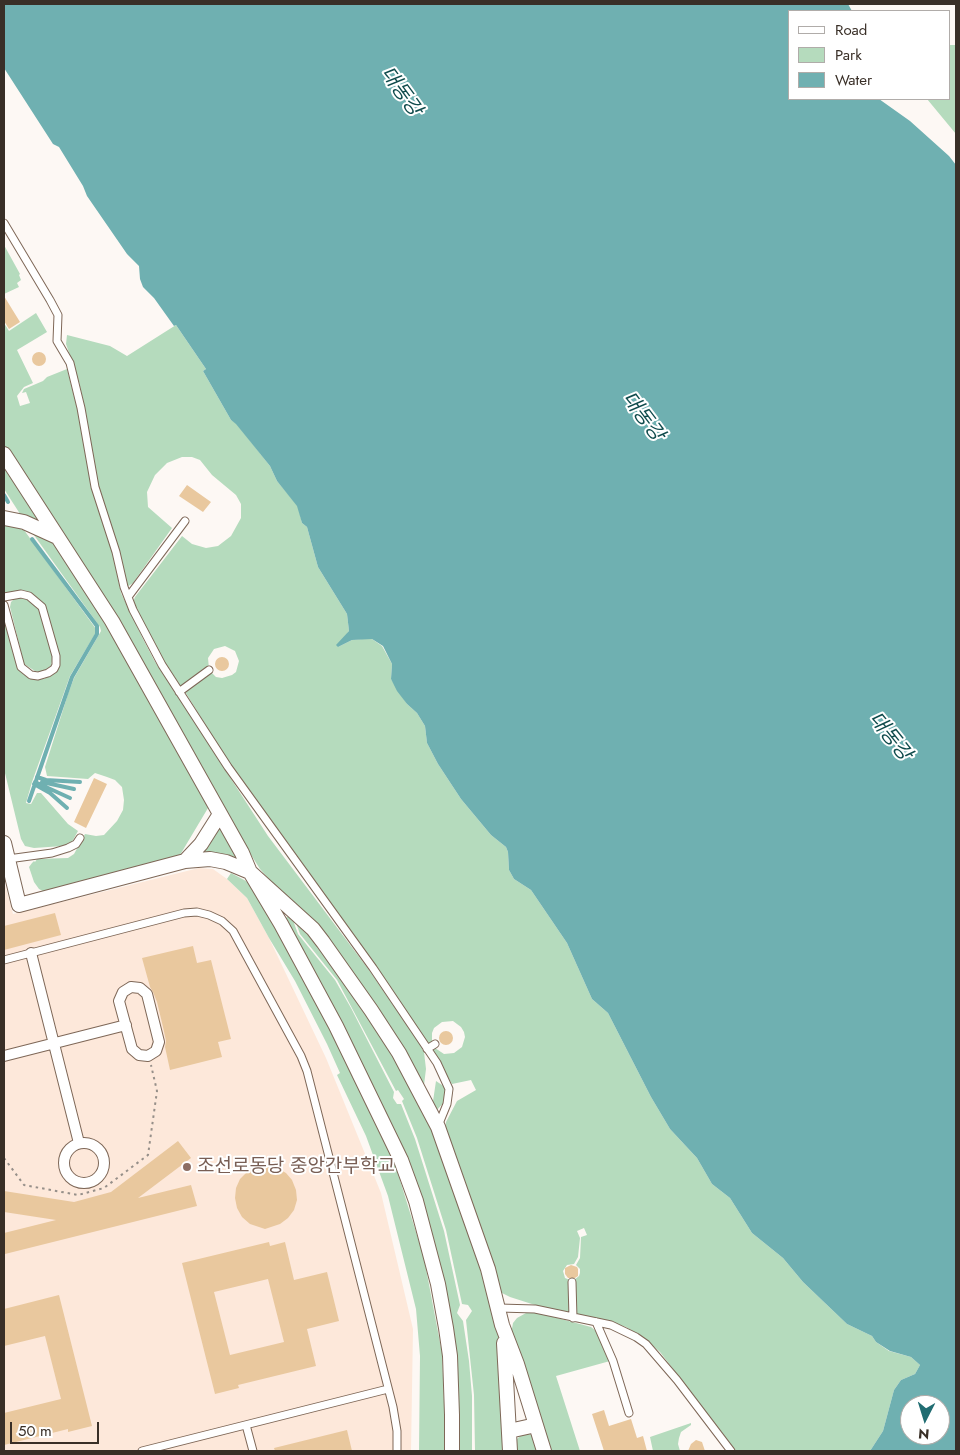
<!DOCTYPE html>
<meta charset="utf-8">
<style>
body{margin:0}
#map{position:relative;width:960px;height:1455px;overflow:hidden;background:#fdf8f4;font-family:Jost,sans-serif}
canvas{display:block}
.frame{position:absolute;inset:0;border:5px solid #392f27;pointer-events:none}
.legend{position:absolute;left:788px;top:10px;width:162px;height:90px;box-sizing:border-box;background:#fff;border:1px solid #b0aca9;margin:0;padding:6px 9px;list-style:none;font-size:15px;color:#392f27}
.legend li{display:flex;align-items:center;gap:10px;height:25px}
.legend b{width:25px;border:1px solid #b0aca9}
.north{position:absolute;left:900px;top:1395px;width:50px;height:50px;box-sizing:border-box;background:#fff;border:1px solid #b0aca9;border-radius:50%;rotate:185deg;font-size:14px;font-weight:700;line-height:20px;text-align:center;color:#392f27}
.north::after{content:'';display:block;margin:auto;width:18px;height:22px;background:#216d72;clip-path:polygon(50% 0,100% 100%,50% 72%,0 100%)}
.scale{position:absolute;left:10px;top:1422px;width:89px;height:22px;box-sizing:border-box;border:2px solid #392f27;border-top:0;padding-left:6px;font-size:15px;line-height:18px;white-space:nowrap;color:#392f27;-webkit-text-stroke:4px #fff;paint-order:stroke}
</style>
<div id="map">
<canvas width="960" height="1455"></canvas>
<div class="frame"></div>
<ul class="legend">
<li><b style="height:6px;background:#fff"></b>Road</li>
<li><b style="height:14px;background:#b5dbbd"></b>Park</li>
<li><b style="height:14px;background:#6fb0b1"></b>Water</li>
</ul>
<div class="north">N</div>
<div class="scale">50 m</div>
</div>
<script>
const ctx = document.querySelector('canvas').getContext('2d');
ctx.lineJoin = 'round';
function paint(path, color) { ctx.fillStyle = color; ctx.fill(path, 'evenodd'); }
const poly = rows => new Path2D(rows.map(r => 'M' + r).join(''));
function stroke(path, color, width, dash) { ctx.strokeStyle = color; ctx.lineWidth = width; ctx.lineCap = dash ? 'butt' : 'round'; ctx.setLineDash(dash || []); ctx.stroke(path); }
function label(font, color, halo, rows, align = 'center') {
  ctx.font = font + ' Jost,"Noto Sans KR",sans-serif'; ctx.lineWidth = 4; ctx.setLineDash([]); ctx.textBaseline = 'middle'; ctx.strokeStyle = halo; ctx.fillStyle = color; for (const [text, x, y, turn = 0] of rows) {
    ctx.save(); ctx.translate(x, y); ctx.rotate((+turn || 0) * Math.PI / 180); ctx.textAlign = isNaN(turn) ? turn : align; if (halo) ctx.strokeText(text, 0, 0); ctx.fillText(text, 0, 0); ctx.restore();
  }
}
const built = poly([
 [199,868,213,869,227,879,247,898,269,938,326,1058,381,1193,413,1329,411,1451,4,1451,4,881,13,914]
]);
const green = poly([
 [949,45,956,45,956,134,927,99,949,99],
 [4,245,20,274,19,275,21,280,17,283,19,287,4,294],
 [36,313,47,332,17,350,33,383,24,387,17,396,20,406,30,403,26,392,22,393,24,389,43,381,47,377,67,369,77,408,92,487,112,551,121,593,142,637,154,660,268,836,369,970,420,1044,424,1052,426,1069,424,1085,421,1085,285,897,260,869,227,817,90,580,4,447,4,323,9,331],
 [176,325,206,369,203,371,231,420,236,423,270,466,277,481,298,506,302,523,307,527,318,567,347,614,349,631,338,647,352,640,362,639,372,639,382,646,392,664,391,679,407,704,417,713,425,726,427,743,438,764,461,799,491,835,506,847,508,852,509,870,514,879,531,890,567,943,592,999,608,1013,651,1097,670,1129,697,1158,712,1184,730,1198,752,1233,783,1258,803,1282,847,1324,872,1336,876,1342,889,1351,911,1357,920,1365,915,1374,901,1380,894,1390,883,1431,870,1451,736,1451,660,1352,645,1339,626,1327,609,1321,575,1314,574,1280,579,1276,580,1273,580,1269,576,1265,580,1258,581,1237,587,1235,584,1228,577,1231,580,1238,578,1257,574,1264,567,1265,563,1271,565,1278,570,1280,570,1313,535,1305,510,1297,502,1293,498,1288,445,1130,446,1122,457,1101,476,1090,471,1080,452,1084,431,1050,435,1048,444,1054,454,1053,462,1047,465,1037,464,1032,461,1027,453,1021,442,1022,434,1028,432,1033,432,1043,429,1045,230,765,184,690,211,672,216,677,222,678,232,675,236,672,239,661,235,651,225,646,214,649,208,658,209,669,182,688,165,663,135,606,133,602,135,597,182,536,192,544,206,548,218,546,231,536,241,518,241,504,236,495,212,475,200,460,192,457,182,457,167,463,155,475,147,492,148,507,172,528,133,583,127,587,115,537,93,468,86,413,79,382,66,344,67,335,110,346,127,356],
 [4,462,109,626,208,804,208,808,180,855,174,860,45,892,39,889,34,882,29,867,32,863,34,861,35,862,37,859,68,858,74,854,85,834,96,836,104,835,117,821,123,810,124,800,122,787,115,780,107,777,95,773,88,779,47,776,45,767,68,694,74,678,101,631,100,627,31,531,4,489],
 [4,524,24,530,96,629,95,634,70,676,32,782,26,803,31,804,37,793,41,793,68,824,78,831,72,842,63,846,34,848,25,846,21,839,4,769,4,619,16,664,23,674,38,679,44,679,56,671,60,661,44,608,38,599,32,593,23,590,4,593],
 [20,598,26,599,39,609,53,656,51,666,46,670,40,672,35,671,24,664,10,607,11,602,14,599],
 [221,829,223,830,239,857,237,861,202,854,218,830],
 [231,873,246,881,256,893,333,1027,395,1164,424,1258,442,1353,446,1451,419,1451,420,1356,416,1309,388,1196,366,1136,337,1075,340,1073,327,1044,295,981,269,938,247,898,227,879],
 [289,916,296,920,294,923,298,934,335,980,351,1008,394,1092,393,1098,397,1104,401,1104,415,1139,444,1231,460,1305,457,1313,463,1321,469,1361,472,1396,472,1451,456,1451,457,1437,420,1208,284,919],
 [296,923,308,933,331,961,395,1054,433,1127,483,1273,497,1326,500,1344,506,1451,475,1451,474,1395,466,1320,472,1311,468,1305,462,1304,446,1230,417,1138,402,1101,404,1099,398,1090,396,1091,337,980,300,934],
 [436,1081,445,1087,446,1093,446,1100,437,1110,432,1108],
 [535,1312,591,1327,596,1331,610,1361,556,1376,580,1451,549,1451,511,1334,513,1323,517,1318,526,1313],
 [691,1423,691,1425,681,1432,679,1438,678,1444,680,1451,651,1451,653,1451,650,1437],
 [528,1434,533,1435,540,1451,514,1451,516,1440,521,1435]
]);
const water = poly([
 [4,4,848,4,852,11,789,11,789,99,879,99,910,121,949,156,956,165,956,1451,870,1451,883,1431,894,1390,901,1380,915,1374,920,1365,911,1357,890,1351,876,1342,872,1336,847,1324,803,1282,783,1258,752,1233,730,1198,712,1184,697,1158,670,1129,651,1097,608,1013,592,999,567,943,531,890,514,879,509,870,508,852,506,847,491,835,461,799,438,764,427,743,425,726,417,713,407,704,397,691,391,679,392,664,383,646,372,639,352,640,338,647,336,645,349,631,347,614,318,567,307,527,302,523,297,506,277,481,270,466,236,424,231,420,203,371,206,369,176,325,174,326,154,298,143,287,140,279,139,266,127,254,87,196,83,186,59,147,53,144,4,68],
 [910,1405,940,1405,940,1435,910,1435]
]);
const stream = poly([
 [4,495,8,502],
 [37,777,46,780,80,782],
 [35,782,70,798],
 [42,782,74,789],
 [34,784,50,793,67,808],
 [29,801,72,677,97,634,97,626,32,539]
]);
const building = poly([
 [4,296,20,322,9,329,4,321],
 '32 359a7 7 0 1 1 14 0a7 7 0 1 1-14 0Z',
 [187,485,211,502,203,512,179,496],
 '215 664a7 7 0 1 1 14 0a7 7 0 1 1-14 0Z',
 [94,778,107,784,86,828,74,822],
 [55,913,61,935,4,950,4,926],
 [193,946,197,963,211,960,231,1039,218,1042,222,1057,170,1070,165,1047,166,1041,163,1027,157,1002,153,992,150,987,142,958],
 '439 1038a7 7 0 1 1 14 0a7 7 0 1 1-14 0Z',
 [178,1141,191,1158,138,1198,191,1185,197,1206,5,1254,4,1233,56,1220,4,1212,4,1191,74,1202,111,1192],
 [267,1166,277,1168,286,1173,292,1180,296,1190,297,1200,294,1210,288,1218,280,1224,265,1229,250,1224,242,1217,237,1208,235,1198,236,1188,240,1179,247,1172,257,1167],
 [269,1242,270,1246,285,1242,294,1280,327,1272,339,1321,307,1329,316,1366,238,1385,239,1388,215,1394,182,1263],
 [268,1279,284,1342,230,1355,214,1292],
 [571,1265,577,1267,578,1269,578,1276,575,1278,568,1278,565,1274,565,1268],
 [59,1295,92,1426,68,1432,68,1429,4,1445,4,1413,61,1399,45,1336,4,1346,4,1309],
 [604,1410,609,1426,631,1419,637,1438,643,1436,647,1451,604,1451,592,1414],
 [347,1430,352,1451,275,1451,274,1448],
 [696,1440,702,1442,705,1451,688,1451,691,1444]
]);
const path = poly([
 [4,1158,24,1185,78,1195,104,1188,148,1155,157,1091,151,1065]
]);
const service = poly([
 [4,223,50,300,58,315,57,341,70,363,81,408,95,487,116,552,124,587,133,610,162,665,228,767,373,968,437,1063,449,1089,447,1104,438,1126],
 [4,597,21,594,29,596,42,607,56,656,56,665,54,669,48,673,38,676,31,675,21,667,4,605],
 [128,597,185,521],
 [179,692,209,670],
 [8,859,52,853,68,848,76,844,80,838],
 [4,960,184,913,197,912,209,915,222,921,233,931,301,1056,307,1071,393,1407,397,1431,397,1451],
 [427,1049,435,1044],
 [572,1282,573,1318],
 [499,1308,535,1309,611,1325,636,1337,646,1344,677,1380,731,1451],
 [596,1322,613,1361,629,1413],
 [246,1425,253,1451],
 [142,1451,388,1389]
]);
const pedestrian = poly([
 [31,953,79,1143],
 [131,987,140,988,147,994,159,1042,156,1051,148,1056,139,1055,132,1049,119,1001,123,992,131,987],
 [4,1056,126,1025],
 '64 1163a20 20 0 1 1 40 0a20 20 0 1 1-40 0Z'
]);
const minor = poly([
 [4,454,112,621,242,853,250,872,313,929,323,942,371,1010,399,1053,438,1127,488,1269,502,1325,517,1364,544,1451],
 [4,518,24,522,57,537],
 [4,843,19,905,185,861,210,859,226,862,250,872,281,924,336,1026,401,1160,416,1201,438,1284,446,1328,450,1356,452,1415,452,1451],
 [185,861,201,844,220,814],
 [504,1343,510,1451],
 [509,1431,536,1425]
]);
const markers = [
 [187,1167,5,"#8d6e63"]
];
const educationNames = [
 ["조선로동당 중앙간부학교",197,1167]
];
const waterNames = [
 ["대동강",400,92,54],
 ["대동강",642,417,53],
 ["대동강",889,737,51]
];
paint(built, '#fde8da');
paint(green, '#b5dbbd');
paint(water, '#6fb0b1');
stroke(stream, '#6fb0b1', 4);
paint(building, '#e9c89e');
stroke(service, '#7e6757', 9);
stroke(pedestrian, '#7e6757', 12);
stroke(minor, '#7e6757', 16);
stroke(path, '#968f89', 2, [2.5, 4]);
stroke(service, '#fff', 7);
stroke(pedestrian, '#fff', 10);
stroke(minor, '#fff', 14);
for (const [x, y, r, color] of markers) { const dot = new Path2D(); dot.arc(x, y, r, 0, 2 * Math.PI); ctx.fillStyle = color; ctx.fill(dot); stroke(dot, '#fff', 2); }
label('19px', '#785e54', '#fff', educationNames, 'left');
label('italic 20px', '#0f4b4c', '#fff', waterNames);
</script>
